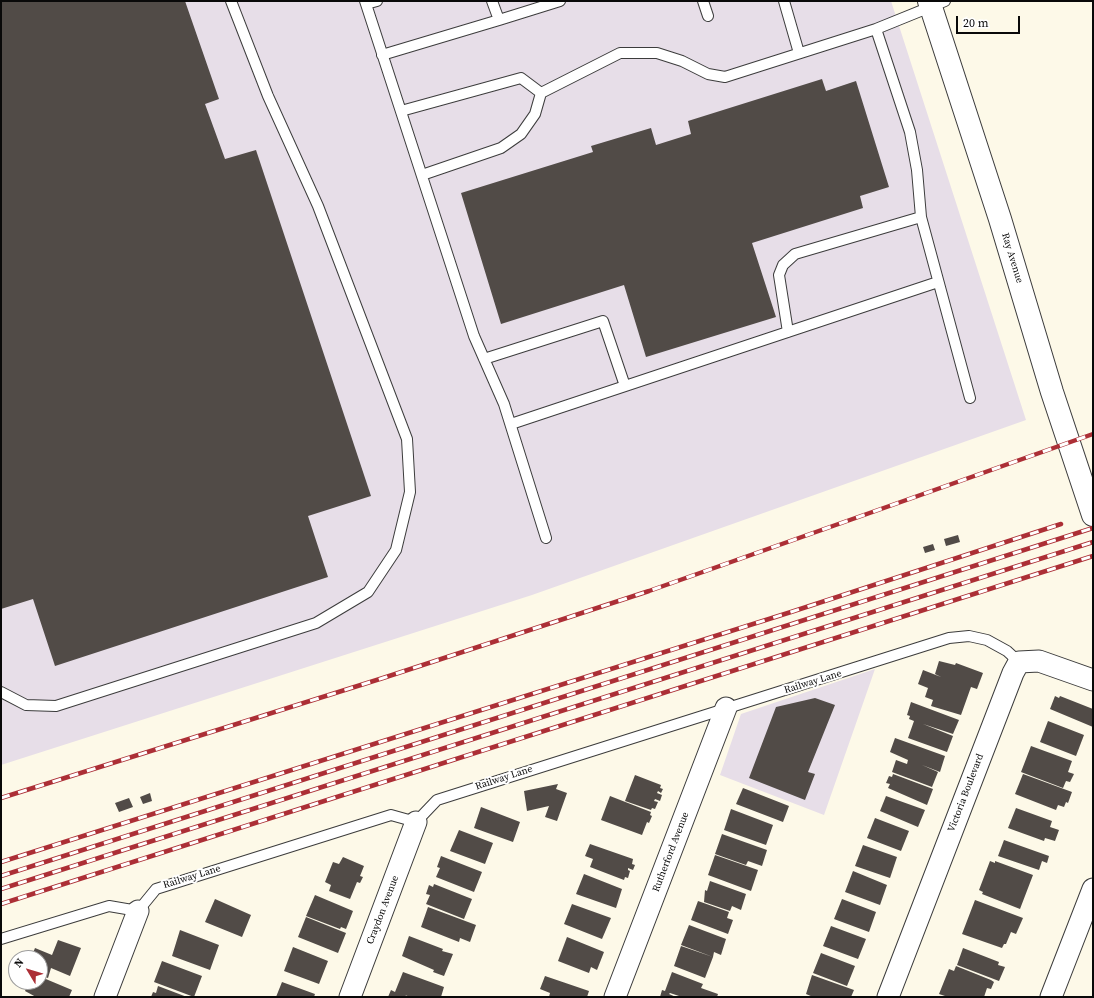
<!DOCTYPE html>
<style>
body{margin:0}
#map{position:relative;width:1094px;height:998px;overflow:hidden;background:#fdf9e8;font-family:"Source Serif 4",serif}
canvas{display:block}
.frame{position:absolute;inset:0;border:2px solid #090909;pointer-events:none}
.north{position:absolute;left:8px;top:950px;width:40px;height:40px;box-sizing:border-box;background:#fff;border:1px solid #9d9d9d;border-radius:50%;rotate:308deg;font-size:11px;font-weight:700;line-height:16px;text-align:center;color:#090909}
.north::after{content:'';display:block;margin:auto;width:14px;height:18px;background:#ac2f36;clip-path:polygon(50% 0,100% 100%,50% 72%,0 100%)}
.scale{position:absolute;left:956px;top:16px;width:64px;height:18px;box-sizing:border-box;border:2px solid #090909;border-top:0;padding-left:5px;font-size:12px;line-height:14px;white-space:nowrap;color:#090909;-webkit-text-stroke:3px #fff;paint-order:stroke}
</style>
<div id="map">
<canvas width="1094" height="998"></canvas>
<div class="frame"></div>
<div class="north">N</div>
<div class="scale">20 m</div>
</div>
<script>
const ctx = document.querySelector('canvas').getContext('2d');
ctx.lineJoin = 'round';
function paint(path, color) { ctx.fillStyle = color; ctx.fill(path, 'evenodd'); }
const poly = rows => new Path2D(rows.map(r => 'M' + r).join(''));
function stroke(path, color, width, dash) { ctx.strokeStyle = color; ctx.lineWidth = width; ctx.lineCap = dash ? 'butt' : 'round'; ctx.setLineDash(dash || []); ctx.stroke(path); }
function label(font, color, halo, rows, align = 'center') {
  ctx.font = font + ' "Source Serif 4",serif'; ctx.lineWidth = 4; ctx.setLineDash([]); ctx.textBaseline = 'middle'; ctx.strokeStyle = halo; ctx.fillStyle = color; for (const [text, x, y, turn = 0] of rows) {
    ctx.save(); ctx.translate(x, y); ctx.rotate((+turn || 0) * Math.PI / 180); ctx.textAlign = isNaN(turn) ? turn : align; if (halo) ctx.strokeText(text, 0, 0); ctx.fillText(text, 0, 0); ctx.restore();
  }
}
const industrial = poly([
 [1,1,891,1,1026,420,532,595,1,765],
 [875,669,824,815,720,775,741,714]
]);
const building = poly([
 [1,1,185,1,219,99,205,104,225,159,256,150,371,496,308,516,328,577,55,666,33,599,1,609],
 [822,79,826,91,856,81,889,187,860,196,863,208,752,243,776,317,646,357,624,285,501,324,461,193,593,152,591,146,651,128,656,145,691,134,688,121],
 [958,535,960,542,946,546,944,539],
 [933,544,935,550,925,553,923,547],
 [939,661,955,665,956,663,983,673,977,689,971,687,961,715,931,706,933,700,925,697,928,688,918,684,923,670,941,677,935,674],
 [1055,696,1059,698,1060,696,1093,709,1093,727,1050,709],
 [815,698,835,705,808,772,815,774,805,800,749,778,776,707],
 [911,702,959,720,953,734,923,724,953,736,947,752,908,738,914,721,909,719,910,716,907,715],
 [1048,721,1084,735,1076,756,1040,742],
 [895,738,945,756,940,772,922,765,938,772,932,787,892,772,896,760,907,764,908,760,890,752],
 [1031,746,1072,761,1068,772,1074,774,1070,782,1066,781,1063,788,1021,772],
 [893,774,933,789,927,805,888,788,890,784,886,783,889,776,892,777],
 [1023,774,1072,792,1068,803,1066,802,1064,807,1058,805,1056,810,1015,794],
 [635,775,661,785,660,788,663,789,661,793,658,791,657,793,662,795,660,801,655,799,654,801,658,802,655,809,652,808,651,810,625,801],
 [558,784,556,789,567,793,557,821,545,817,549,806,527,811,524,791],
 [743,788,789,806,783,822,736,804],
 [150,793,152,801,143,804,140,797],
 [610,796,651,812,650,815,652,816,649,823,647,822,642,835,601,820],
 [886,796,925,810,918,827,880,811],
 [129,798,133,807,119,812,115,803],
 [481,807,520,822,513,842,474,828],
 [1016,808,1052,821,1050,827,1059,830,1055,841,1045,838,1044,841,1008,828],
 [731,809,773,825,766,845,724,830],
 [875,818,909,831,901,851,867,838],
 [459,830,493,843,485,864,450,851],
 [722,834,767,850,762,866,748,861,746,865,715,854],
 [1004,840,1049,856,1047,863,1042,861,1039,870,998,856],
 [590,844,633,859,632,864,635,865,633,870,628,868,628,870,630,871,628,878,625,877,624,880,590,867,593,859,585,856],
 [863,845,897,857,890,878,855,866],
 [715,855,758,870,751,891,708,875],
 [441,856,482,872,474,892,436,877,440,868,437,867],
 [343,857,364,866,360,876,363,877,360,883,357,882,350,899,329,891,331,885,325,882,333,862,339,864],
 [990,861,995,863,995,861,1033,875,1020,909,982,894,983,892,979,890],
 [853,871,887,885,880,905,845,892],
 [584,874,622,889,616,908,576,894],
 [710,881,746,894,741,910,732,906,730,911,704,902,705,890,707,891],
 [434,884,472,899,464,919,426,904,430,895,426,894,429,885,433,887],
 [315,895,353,911,346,929,341,927,340,929,306,916],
 [215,899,251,915,242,937,205,922],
 [842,899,876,912,869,932,834,919],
 [975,900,1023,918,1016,934,1011,932,1006,944,1004,944,1002,948,962,934],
 [698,901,729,912,727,918,733,920,728,934,691,920],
 [572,904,611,918,602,939,564,924],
 [428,907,476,925,470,942,460,938,459,942,421,927],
 [306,917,346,933,338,953,298,937],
 [689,925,726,939,721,955,714,952,713,957,681,945],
 [831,926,866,939,858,959,823,946],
 [180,930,219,945,210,970,172,956],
 [409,936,443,949,442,951,453,954,444,976,433,972,434,970,402,956],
 [567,937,604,952,597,970,591,967,589,973,558,961],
 [58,940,81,948,70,976,51,968,48,978,40,975,40,958,31,958,35,948,52,955],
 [681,946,713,957,705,978,674,966],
 [293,947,328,961,319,984,284,971],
 [963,948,999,962,998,965,1005,967,999,981,957,965],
 [821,953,855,966,847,986,813,973],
 [162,961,202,976,194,997,154,982],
 [956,966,991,980,994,982,991,989,987,988,984,997,948,997,939,994,949,969,954,971],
 [403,972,444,987,441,997,410,997,405,995,408,997,388,997,391,990,395,992],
 [672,972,703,984,701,988,718,994,717,997,682,997,670,993,669,994,676,997,660,997,662,990,665,991],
 [812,975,854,990,851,997,813,997,806,994],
 [545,976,589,991,587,997,549,997,550,993,540,989],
 [41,977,72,990,69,997,36,997,25,991,29,982,40,982],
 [282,982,315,994,314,997,276,997],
 [158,986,187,997,151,997,153,992,156,993]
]);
const service = poly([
 [365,1,474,336,504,404,546,538],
 [703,1,708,16],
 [784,1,799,53],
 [366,4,377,1],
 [499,20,560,1],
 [876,29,910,132,917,170,921,217,970,398],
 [382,55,499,20,492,1],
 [401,111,521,78,541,93],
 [422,175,501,148,521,134,535,114,541,93,620,53,657,53,682,61,708,74,725,77,876,29,945,1],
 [788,332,779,275,783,265,795,254,921,217],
 [484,359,603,321,625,386],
 [511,424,938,282],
 [1,692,26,705,56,706,316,623,368,592,396,550,410,492,407,439,318,206,268,96,231,1],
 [1,939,109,906,138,911,156,889,391,815,416,822,437,800,949,638,969,636,987,640,1007,651,1019,662]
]);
const minor = poly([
 [105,997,138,911],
 [350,997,416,822],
 [615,997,726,708],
 [888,997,1013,673,1019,662,1039,661,1093,680],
 [1051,997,1093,889]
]);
const tertiary = poly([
 [929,1,1000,219,1052,392,1093,515]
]);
const rail = poly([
 [1,798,383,678,649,591,1093,434],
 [1,862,791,612,1061,524],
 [1,876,1093,528],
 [1,889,1093,542],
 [1,904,1093,556]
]);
const streetNames = [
 ["Ray Avenue",1012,258,73],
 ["Railway Lane",813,682,-17],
 ["Railway Lane",504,778,-18],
 ["Victoria Boulevard",966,793,-69],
 ["Rutherford Avenue",671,852,-69],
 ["Railway Lane",192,877,-17],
 ["Craydon Avenue",383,910,-69]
];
paint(industrial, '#e7dee8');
paint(building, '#514b47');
stroke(service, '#3c3c3c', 12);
stroke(minor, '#3c3c3c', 23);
stroke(tertiary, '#3c3c3c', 24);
stroke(service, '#fff', 10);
stroke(minor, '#fff', 21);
stroke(tertiary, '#fff', 22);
stroke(rail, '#ac2f36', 4.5);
stroke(rail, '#fff', 3, [9]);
label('10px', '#090909', '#fff', streetNames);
</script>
